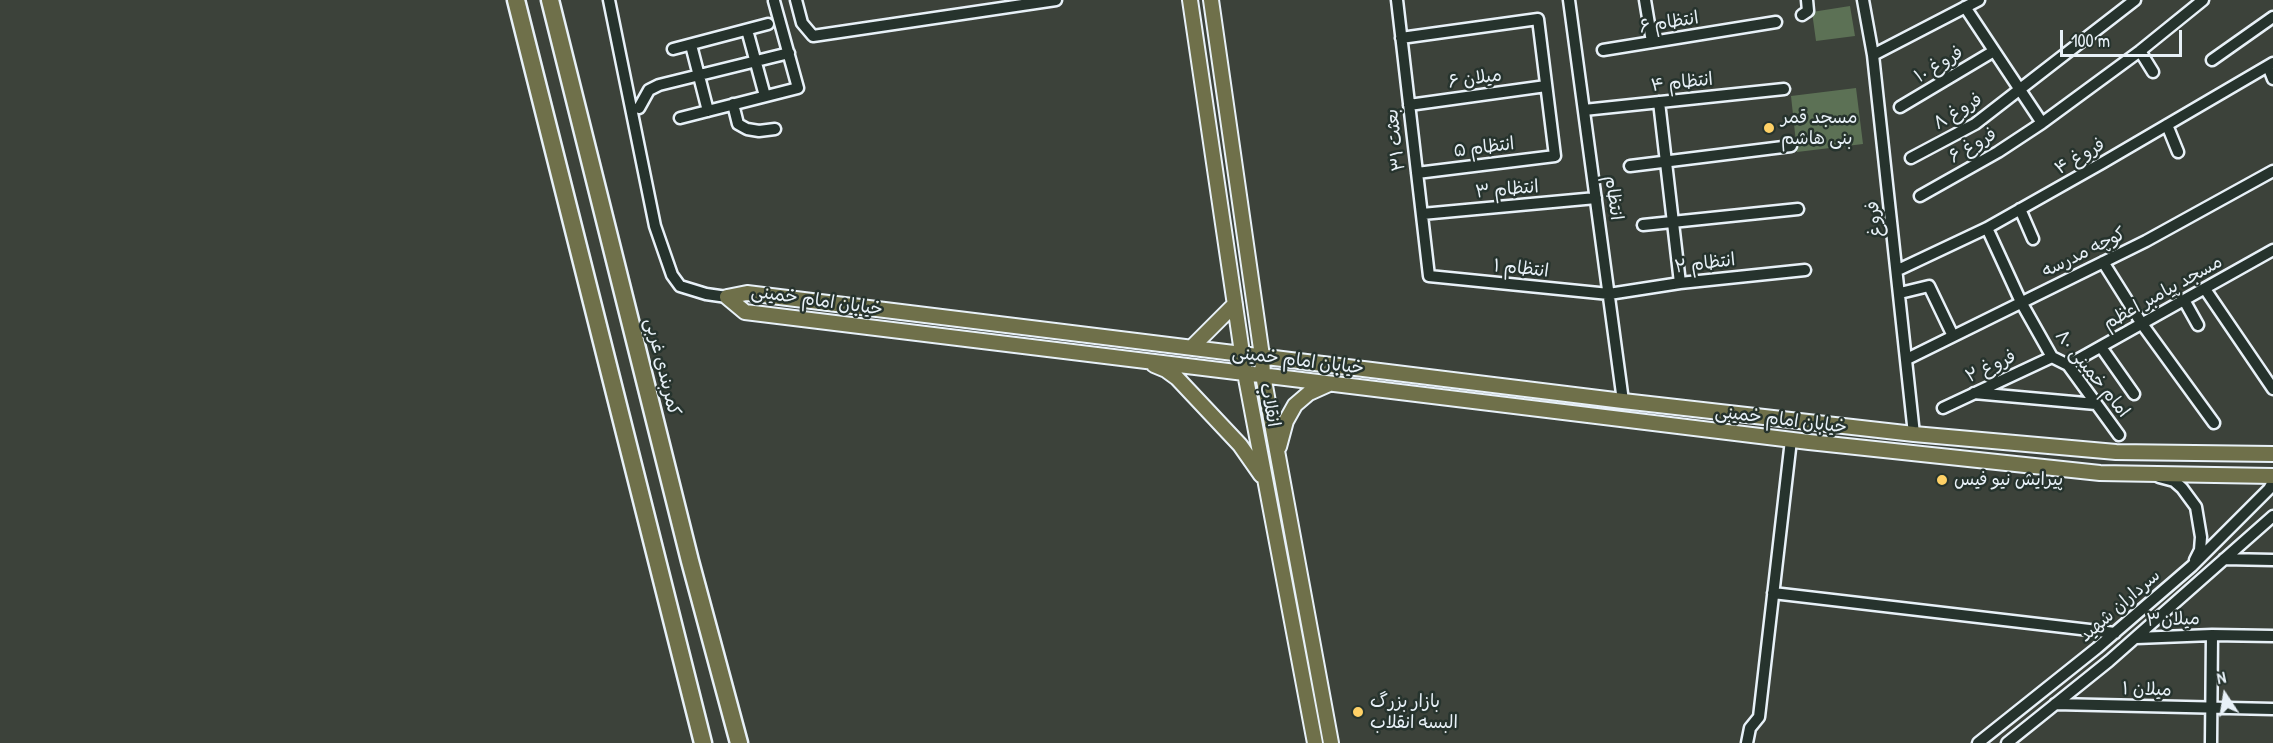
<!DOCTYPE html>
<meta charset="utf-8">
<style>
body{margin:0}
#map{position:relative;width:2273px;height:743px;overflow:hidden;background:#3c423a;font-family:"Patrick Hand",sans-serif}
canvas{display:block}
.north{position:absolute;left:2195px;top:665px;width:60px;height:60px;-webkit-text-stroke:4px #26332d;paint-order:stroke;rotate:348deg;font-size:16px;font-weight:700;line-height:24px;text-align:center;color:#e8f1f8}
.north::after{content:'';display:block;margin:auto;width:21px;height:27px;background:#e8f1f8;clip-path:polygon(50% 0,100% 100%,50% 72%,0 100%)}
.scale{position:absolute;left:2060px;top:30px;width:122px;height:27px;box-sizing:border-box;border:3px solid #e8f1f8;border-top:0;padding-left:8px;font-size:18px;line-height:21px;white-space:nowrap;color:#e8f1f8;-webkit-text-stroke:4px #26332d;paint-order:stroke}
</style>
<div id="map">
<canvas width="2273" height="743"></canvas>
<div class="north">N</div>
<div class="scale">100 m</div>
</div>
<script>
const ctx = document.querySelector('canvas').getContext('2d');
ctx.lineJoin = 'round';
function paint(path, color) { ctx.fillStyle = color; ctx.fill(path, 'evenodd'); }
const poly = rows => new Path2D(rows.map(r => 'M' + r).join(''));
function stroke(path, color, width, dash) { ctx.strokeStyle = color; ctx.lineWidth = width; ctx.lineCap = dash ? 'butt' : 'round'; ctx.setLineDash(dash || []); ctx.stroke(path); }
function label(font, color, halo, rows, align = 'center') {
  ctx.font = font + ' "Patrick Hand","Playpen Sans Arabic",sans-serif'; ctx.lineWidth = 5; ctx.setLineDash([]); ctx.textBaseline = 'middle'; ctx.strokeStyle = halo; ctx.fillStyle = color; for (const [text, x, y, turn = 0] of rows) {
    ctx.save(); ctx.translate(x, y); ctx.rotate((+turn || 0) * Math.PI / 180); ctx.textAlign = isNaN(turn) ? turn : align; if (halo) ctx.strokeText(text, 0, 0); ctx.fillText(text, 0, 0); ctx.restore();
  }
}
const green = poly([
 [1850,6,1855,36,1816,41,1812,12],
 [1856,88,1863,144,1797,152,1791,96]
]);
const minor = poly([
 [609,0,655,226,672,275,680,286,706,294,727,297],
 [796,0,802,23,813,36,1056,0],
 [1397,0,1429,276,1609,294,1680,283,1805,270],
 [1569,0,1623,401],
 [1645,0,1652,42],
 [1863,0,1873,55,1914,434],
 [1965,7,2042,123],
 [1802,15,1808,11,1807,0],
 [747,30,765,96],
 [1401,38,1538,19,1555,156,1417,173],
 [691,45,708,111],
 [673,49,768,24],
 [1603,50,1776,22],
 [2140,51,2153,72],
 [1873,55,1979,0],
 [2212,60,2273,17],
 [2268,66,2273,79],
 [1659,102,1680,283],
 [733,104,738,124,747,129,759,131,775,129],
 [1409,105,1546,86],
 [1900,107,1994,51],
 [639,108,649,90,659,85,789,53],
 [1584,110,1784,89],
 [680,118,798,88,774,1],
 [2167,125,2178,152],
 [1911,158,1975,124,2135,0],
 [1630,166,1791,146],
 [1920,196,1998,152,2042,123,2140,51,2203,0],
 [2020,209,2033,239],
 [1422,214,1596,198],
 [1643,225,1798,209],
 [1987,228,2021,302,2052,357,2068,365,2119,435],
 [2103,262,2142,324,2214,423],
 [1898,270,1987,228,2102,163,2273,63],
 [2205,289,2273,389],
 [1900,293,1929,286,1953,336],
 [2184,300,2198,325],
 [2101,347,2134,394],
 [1907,359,2146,241,2273,171],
 [2068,365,2273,250],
 [1974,393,2096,404],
 [1943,408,2052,357],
 [2159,477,2174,481,2182,488,2196,507,2201,537,2200,550,2195,560],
 [2224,559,2273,560],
 [1773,593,2115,633],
 [2136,638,2212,635,2273,636],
 [2055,704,2273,709],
 [1747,743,1750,728,1759,717,1791,440],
 [1978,743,2097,648,2192,566,2269,489,2273,482],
 [2007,743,2109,661,2273,516],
 [2211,743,2212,635]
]);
const major = poly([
 [1190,0,1245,373,1315,743],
 [1211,0,1262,356,1263,375,1331,743],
 [727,297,745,312,1809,442,2100,473,2273,476],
 [727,297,747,293,1623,401,1914,434,2116,452,2273,454],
 [1192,347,1235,304],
 [1154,365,1166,370,1177,378,1240,445,1261,475],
 [1279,447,1286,421,1295,405,1309,393,1329,384]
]);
const highway = poly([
 [516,0,703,743],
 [550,0,690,561,739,743]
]);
const markers = [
 [1769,128,6,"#ffd166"],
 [1942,480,6,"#ffd166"],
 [1358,712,6,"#ffd166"]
];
const streetNames = [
 ["انتظام ۶",1669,23,-9],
 ["فروغ ۱۰",1939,65,-31],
 ["میلان ۶",1475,79,-8],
 ["انتظام ۴",1682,83,-6],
 ["فروغ ۸",1958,112,-31],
 ["بعثت ۳۱",1396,140,-97],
 ["فروغ ۶",1973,146,-30],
 ["انتظام ۵",1484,148,-7],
 ["فروغ ۴",2080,157,-30],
 ["انتظام ۳",1507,190,-5],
 ["انتظام",1613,198,82],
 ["فروغ",1875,219,-97],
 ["کوچه مدرسه",2084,253,-26],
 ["انتظام ۲",1705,264,-7],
 ["انتظام ۱",1521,269,6],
 ["مسجد پیامبر اعظم",2163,293,-29],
 ["خیابان امام خمینی",817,301,8],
 ["خیابان امام خمینی",1298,361,7],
 ["کمربندی غربی",662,367,76],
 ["فروغ ۲",1991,367,-25],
 ["امام خمینی ۸۰",2092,374,51],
 ["انقلاب",1269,405,79],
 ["خیابان امام خمینی",1781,420,7],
 ["سرداران شهید",2120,606,-41],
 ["میلان۳",2173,620,-2],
 ["میلان ۱",2147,690,2]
];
const poiNames = [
 ["مسجد قمر",1781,118],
 ["بنی هاشم",1781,139],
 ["پیرایش نیو فیس",1954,480],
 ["بازار بزرگ",1370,702],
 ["البسه انقلاب",1370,723]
];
paint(green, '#5c7155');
stroke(minor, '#e8f1f8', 15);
stroke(major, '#e8f1f8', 18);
stroke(highway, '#e8f1f8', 21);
stroke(minor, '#26332d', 10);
stroke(major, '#6f704a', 14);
stroke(highway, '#6f704a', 16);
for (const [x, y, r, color] of markers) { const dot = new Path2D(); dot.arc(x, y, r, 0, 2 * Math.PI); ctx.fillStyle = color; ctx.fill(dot); stroke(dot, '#26332d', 2); }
label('18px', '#e8f1f8', '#26332d', streetNames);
label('18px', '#e8f1f8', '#26332d', poiNames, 'left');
</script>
